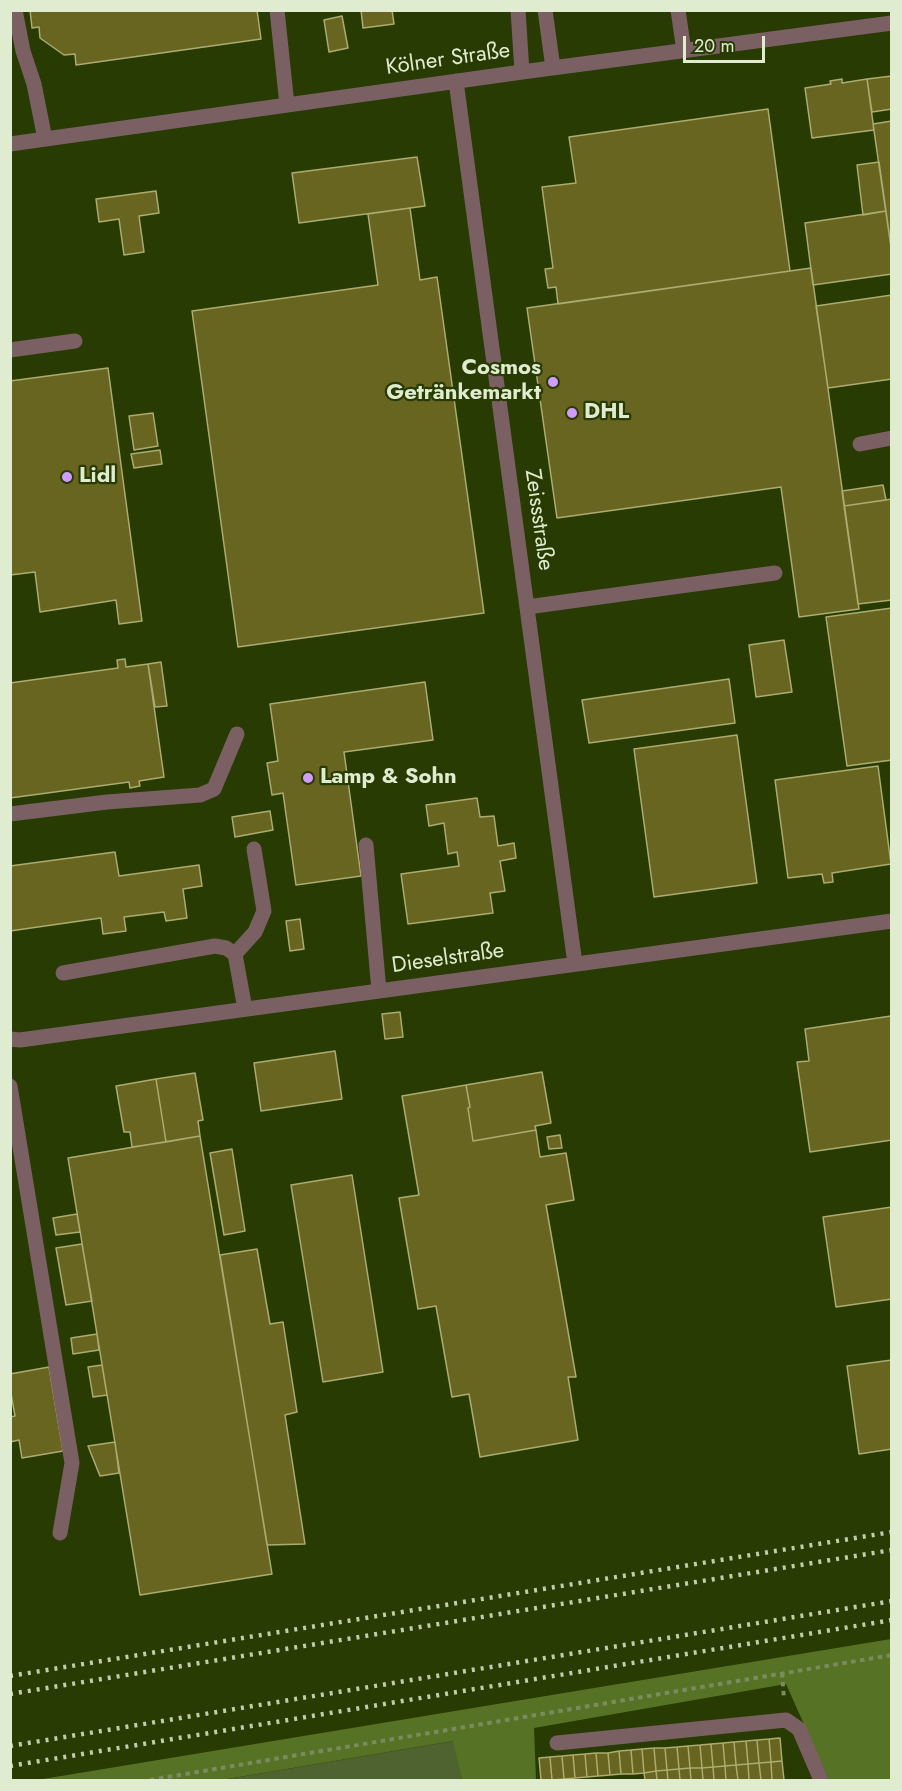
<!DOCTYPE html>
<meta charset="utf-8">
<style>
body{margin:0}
#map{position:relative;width:902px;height:1791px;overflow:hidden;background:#283b03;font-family:Jost,sans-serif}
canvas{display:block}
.frame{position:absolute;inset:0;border:12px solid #dfeccf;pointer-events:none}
.scale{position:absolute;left:683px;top:36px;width:82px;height:27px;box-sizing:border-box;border:3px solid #dfeccf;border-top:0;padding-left:8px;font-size:18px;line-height:21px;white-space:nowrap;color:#dfeccf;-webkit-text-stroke:4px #283b03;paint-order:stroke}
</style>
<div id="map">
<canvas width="902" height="1791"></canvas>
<div class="frame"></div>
<div class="scale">20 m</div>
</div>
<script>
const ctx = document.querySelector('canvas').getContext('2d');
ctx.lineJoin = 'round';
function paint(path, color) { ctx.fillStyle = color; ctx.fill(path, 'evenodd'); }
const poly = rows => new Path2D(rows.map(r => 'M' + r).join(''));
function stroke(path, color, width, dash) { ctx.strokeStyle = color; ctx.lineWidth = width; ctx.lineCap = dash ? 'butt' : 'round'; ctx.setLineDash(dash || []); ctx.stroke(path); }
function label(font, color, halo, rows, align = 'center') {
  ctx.font = font + ' Jost,sans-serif'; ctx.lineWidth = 4.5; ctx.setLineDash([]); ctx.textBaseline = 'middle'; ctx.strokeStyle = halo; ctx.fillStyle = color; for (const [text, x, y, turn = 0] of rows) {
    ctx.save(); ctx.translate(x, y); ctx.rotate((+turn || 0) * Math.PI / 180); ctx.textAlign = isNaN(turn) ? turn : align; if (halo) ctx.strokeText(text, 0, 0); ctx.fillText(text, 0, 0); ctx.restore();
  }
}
const green = poly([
 [454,1741,462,1780,222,1780]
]);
const forest = poly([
 [891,1639,891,1780,829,1780,786,1684,534,1728,536,1780,462,1780,453,1741,221,1780,37,1780]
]);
const building = poly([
 [30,10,257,10,261,39,76,65,75,54,64,55,40,38,39,27,32,28,30,10],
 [361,10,392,10,394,24,363,28,361,10],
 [342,16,348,48,329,52,324,20,342,16],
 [892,76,892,109,872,112,867,79,892,76],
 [842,79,842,83,867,79,874,130,812,138,805,88,831,84,830,81,842,79],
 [768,109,790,271,558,304,556,287,548,288,545,269,553,268,542,187,576,183,569,137,768,109],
 [892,121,892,254,873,124,892,121],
 [417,157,425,206,299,223,292,173,417,157],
 [879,162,886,211,863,215,857,165,879,162],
 [156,191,159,213,139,216,144,252,124,255,119,219,99,222,96,199,156,191],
 [410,208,420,280,437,277,484,613,238,647,192,311,378,285,368,214,410,208],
 [886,211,892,254,892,274,813,285,805,223,886,211],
 [811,268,859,609,799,617,781,487,557,518,527,308,811,268],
 [892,295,892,379,828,388,816,306,892,295],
 [108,368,142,621,119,624,116,600,40,612,35,572,10,575,10,381,108,368],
 [153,413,158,446,134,450,129,416,153,413],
 [160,450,162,464,134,468,131,454,160,450],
 [883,485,886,500,844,506,842,491,883,485],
 [892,499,892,600,858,604,844,506,892,499],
 [892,608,892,760,847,766,826,617,892,608],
 [784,640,792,692,756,697,749,645,784,640],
 [125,659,126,667,148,664,164,777,139,781,140,786,130,788,129,782,10,798,10,683,118,668,117,660,125,659],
 [161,662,167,706,155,707,148,664,161,662],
 [729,679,735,723,589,743,582,700,729,679],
 [425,682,433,740,344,752,361,876,296,885,283,793,272,795,267,763,278,761,270,704,425,682],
 [737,735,757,883,654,897,634,749,737,735],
 [878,766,891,864,832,873,833,882,824,883,822,874,788,878,775,780,878,766],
 [477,798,480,817,494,816,498,846,514,843,516,858,500,861,505,891,490,893,493,913,408,924,401,874,459,866,457,852,448,854,444,823,429,826,426,805,477,798],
 [270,811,273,830,235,837,232,817,270,811],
 [115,852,119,876,199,865,202,886,183,889,187,918,166,921,164,912,124,917,126,931,103,934,101,918,10,931,10,866,115,852],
 [300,919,304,949,290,951,286,921,300,919],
 [400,1012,403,1037,385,1039,382,1014,400,1012],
 [891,1016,892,1140,810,1152,797,1062,809,1061,805,1029,891,1016],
 [335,1051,342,1099,261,1111,254,1063,335,1051],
 [542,1072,551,1123,535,1126,536,1130,473,1141,468,1108,470,1107,466,1085,542,1072],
 [195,1073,203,1120,198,1121,200,1136,166,1142,156,1079,195,1073],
 [156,1079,166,1142,132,1147,130,1132,124,1132,116,1086,156,1079],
 [466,1085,470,1107,468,1108,473,1141,536,1130,540,1157,566,1153,574,1200,546,1205,576,1377,568,1377,578,1440,480,1457,469,1394,452,1397,436,1306,418,1309,399,1198,419,1195,402,1096,466,1085],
 [560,1135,562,1148,549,1149,547,1137,560,1135],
 [200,1136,272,1574,140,1595,68,1158,200,1136],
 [232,1149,245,1231,224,1235,210,1153,232,1149],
 [352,1175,383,1372,323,1382,291,1185,352,1175],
 [892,1207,892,1299,836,1307,823,1217,892,1207],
 [77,1214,80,1232,56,1235,53,1218,77,1214],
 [82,1244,92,1301,66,1305,56,1248,82,1244],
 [257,1249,270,1324,283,1322,297,1412,285,1415,305,1544,267,1545,220,1255,257,1249],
 [97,1334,99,1350,73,1354,71,1338,97,1334],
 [892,1360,892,1449,859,1454,847,1366,892,1360],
 [102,1365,107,1395,93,1397,88,1367,102,1365],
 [49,1367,63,1451,22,1458,19,1440,10,1442,10,1417,15,1416,10,1388,10,1374,49,1367],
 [115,1442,119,1473,100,1476,88,1446,115,1442],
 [780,1738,782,1761,771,1762,769,1739,780,1738],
 [769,1739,771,1762,759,1763,757,1740,769,1739],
 [757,1740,759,1763,748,1764,746,1741,757,1740],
 [746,1741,748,1764,736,1765,734,1742,746,1741],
 [734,1742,736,1765,725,1766,723,1743,734,1742],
 [723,1743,725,1766,713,1767,711,1744,723,1743],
 [711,1744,713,1767,702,1768,700,1745,711,1744],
 [700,1745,702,1768,690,1768,688,1746,700,1745],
 [688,1746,690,1768,679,1769,677,1747,688,1746],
 [677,1747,679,1769,667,1770,665,1748,677,1747],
 [654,1748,656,1771,644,1773,642,1749,654,1748],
 [654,1748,665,1748,667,1770,656,1771,654,1748],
 [642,1749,644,1773,633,1774,631,1750,642,1749],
 [631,1750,633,1774,621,1774,619,1751,631,1750],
 [619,1751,621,1774,610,1775,608,1753,619,1751],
 [596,1753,598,1776,587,1777,585,1754,596,1753],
 [596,1753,608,1753,610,1775,598,1776,596,1753],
 [585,1754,587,1777,575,1778,573,1755,585,1754],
 [573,1755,575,1778,564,1779,562,1756,573,1755],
 [562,1756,564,1779,552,1780,550,1757,562,1756],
 [550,1757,552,1780,541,1780,539,1758,550,1757],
 [782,1761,784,1780,772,1780,771,1762,782,1761],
 [771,1762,772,1780,761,1780,759,1763,771,1762],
 [759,1763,761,1780,749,1780,748,1764,759,1763],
 [748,1764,749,1780,738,1780,736,1765,748,1764],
 [736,1765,738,1780,726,1780,725,1766,736,1765],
 [725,1766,726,1780,714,1780,713,1767,725,1766],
 [713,1767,714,1780,703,1780,702,1768,713,1767],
 [690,1768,691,1780,680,1780,679,1769,690,1768],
 [690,1768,702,1768,703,1780,691,1780,690,1768],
 [679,1769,680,1780,668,1780,667,1770,679,1769],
 [667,1770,668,1780,657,1780,656,1771,667,1770],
 [656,1771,657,1780,645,1780,644,1773,656,1771]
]);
const path = poly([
 [782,1673,784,1699],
 [150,1780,892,1655]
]);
const minor = poly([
 [15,10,23,51,34,84,45,139],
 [277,10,287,105],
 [518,10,522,72],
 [545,10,553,68],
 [678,10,684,51],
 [456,81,575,964],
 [10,144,522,72,892,23],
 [10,350,75,341],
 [860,444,892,438],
 [527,607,775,573],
 [10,814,107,802,200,795,214,789,237,734],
 [366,845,379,991],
 [235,954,255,932,264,911,254,849],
 [63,973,215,946,226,948,235,954,245,1009],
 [10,1039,20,1040,892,921],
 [10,1086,72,1463,60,1533],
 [557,1743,786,1720,799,1729,821,1780]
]);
const rail = poly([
 [10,1676,892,1532],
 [10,1694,892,1550],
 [10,1746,892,1601],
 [10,1766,892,1620]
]);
const markers = [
 [553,382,6,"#d09dff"],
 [572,413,6,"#d09dff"],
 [67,477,6,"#d09dff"],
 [308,778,6,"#d09dff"]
];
const streetNames = [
 ["Kölner Straße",448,60,-8],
 ["Zeissstraße",538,520,82],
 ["Dieselstraße",448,959,-8]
];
const poiNames = [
 ["Cosmos",541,369,"right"],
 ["Getränkemarkt",541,394,"right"],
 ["DHL",584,413],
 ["Lidl",79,477],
 ["Lamp & Sohn",320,778]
];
paint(green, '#4f6331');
paint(forest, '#567325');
paint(building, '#676520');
stroke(building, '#adac70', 1.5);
stroke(path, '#7b8b5f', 4, [4.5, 4.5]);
stroke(minor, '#7a5f63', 15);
stroke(rail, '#c0cead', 4.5, [3, 6]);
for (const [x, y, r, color] of markers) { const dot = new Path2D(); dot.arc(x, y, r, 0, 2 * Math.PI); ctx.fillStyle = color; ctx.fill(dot); stroke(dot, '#283b03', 2); }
label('22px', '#dfeccf', '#283b03', streetNames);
label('bold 22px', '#dfeccf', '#283b03', poiNames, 'left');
</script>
